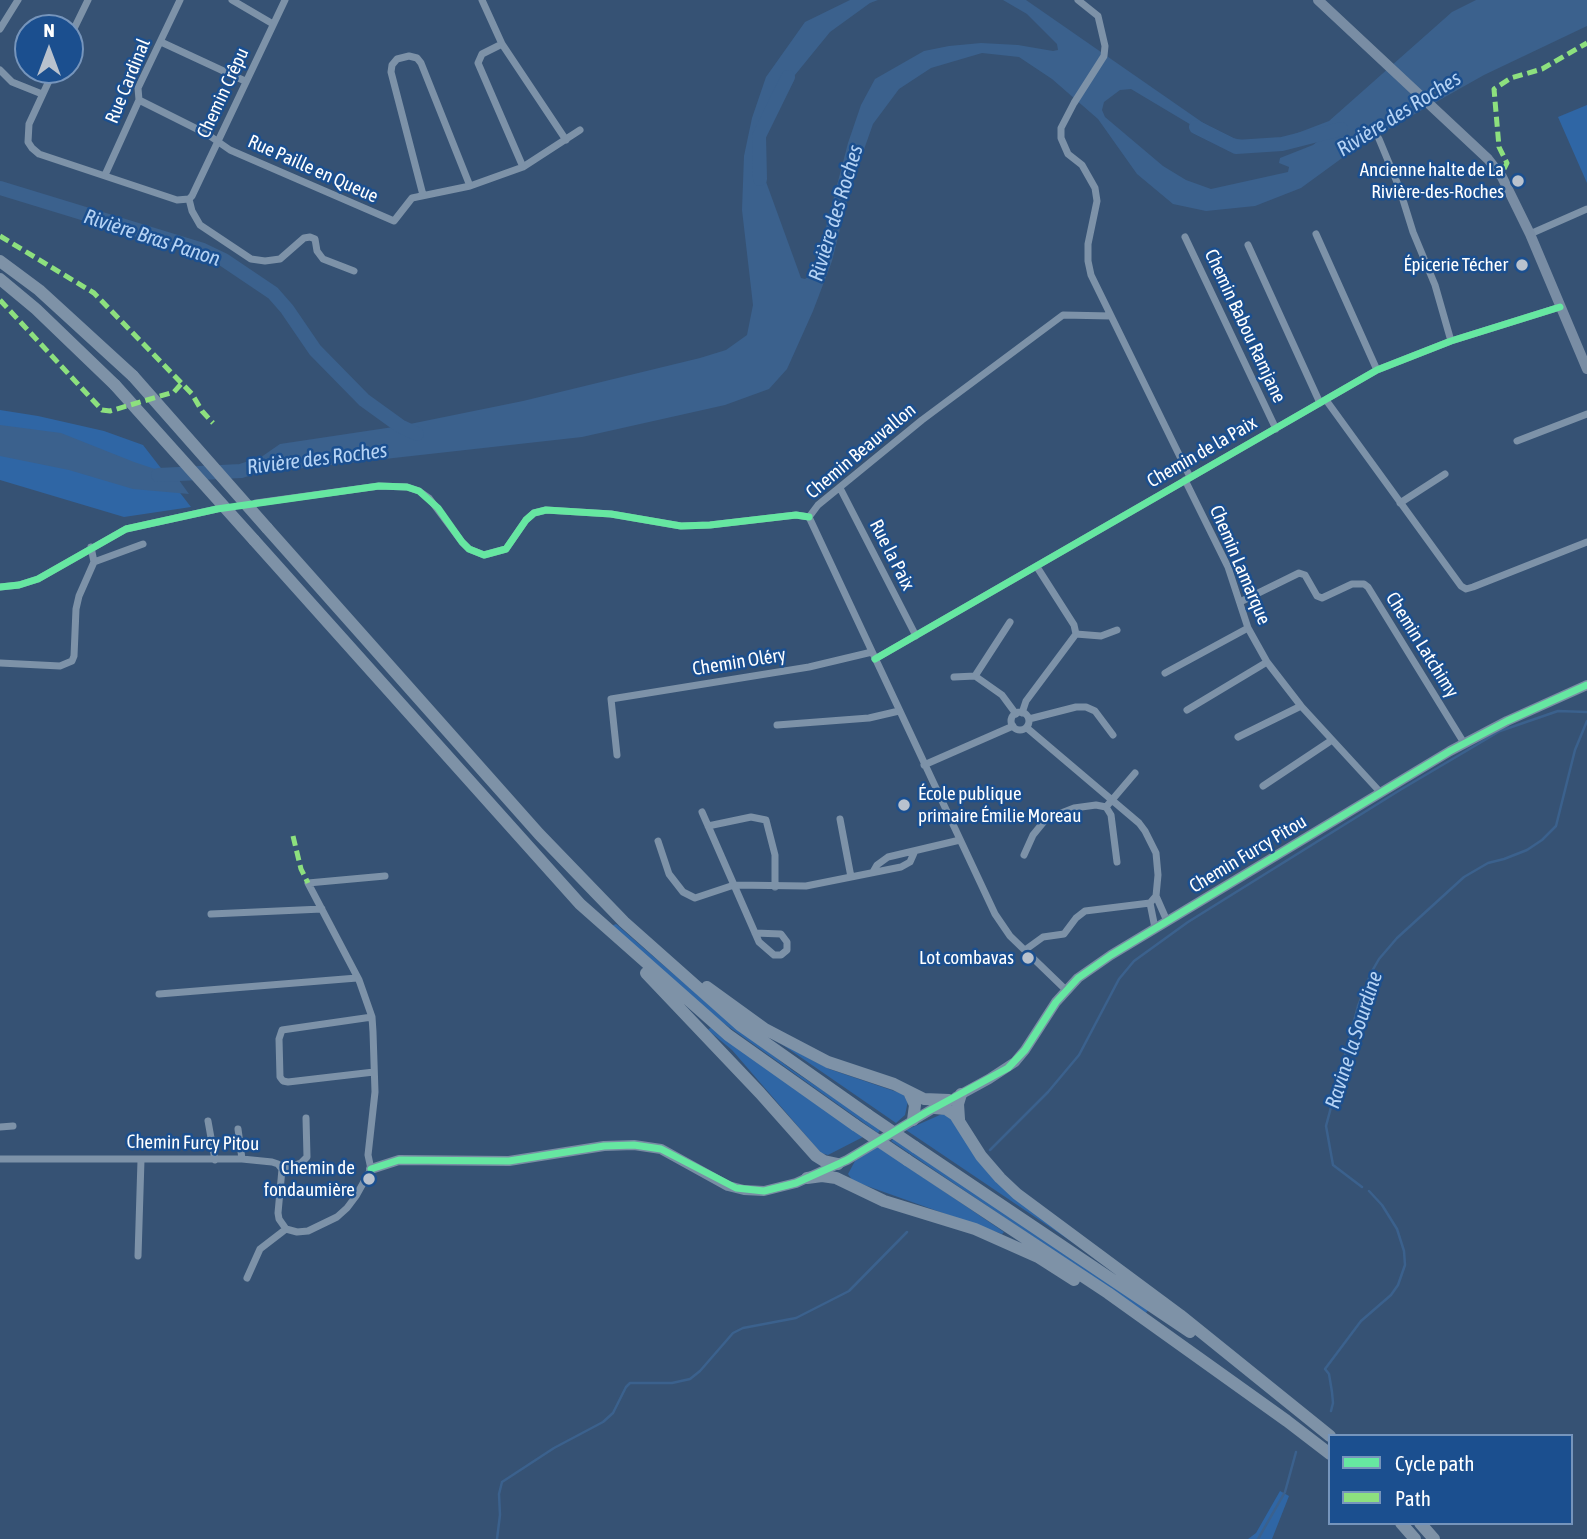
<!DOCTYPE html>
<meta charset="utf-8">
<style>
body{margin:0}
#map{position:relative;width:1587px;height:1539px;overflow:hidden;background:#365274;font-family:"Asap Condensed",sans-serif}
canvas{display:block}
.legend{position:absolute;left:1328px;top:1434px;width:245px;height:91px;box-sizing:border-box;background:#1b4f8f;border:2px solid #7695bc;margin:0;padding:9px 12px;list-style:none;font-size:21px;color:#fff}
.legend li{display:flex;align-items:center;gap:14px;height:35px}
.legend b{width:35px;border:2px solid #7695bc}
.north{position:absolute;left:14px;top:14px;width:70px;height:70px;box-sizing:border-box;background:#1b4f8f;border:2px solid #7695bc;border-radius:50%;rotate:0deg;font-size:19px;font-weight:700;line-height:28px;text-align:center;color:#fff}
.north::after{content:'';display:block;margin:auto;width:24px;height:32px;background:#b9c2ce;clip-path:polygon(50% 0,100% 100%,50% 72%,0 100%)}
</style>
<div id="map">
<canvas width="1587" height="1539"></canvas>
<ul class="legend">
<li><b style="height:9px;background:#66e7a1"></b>Cycle path</li>
<li><b style="height:9px;background:#8de07e"></b>Path</li>
</ul>
<div class="north">N</div>
</div>
<script>
const ctx = document.querySelector('canvas').getContext('2d');
ctx.lineJoin = 'round';
function paint(path, color) { ctx.fillStyle = color; ctx.fill(path, 'evenodd'); }
const poly = rows => new Path2D(rows.map(r => 'M' + r).join(''));
function stroke(path, color, width, dash) { ctx.strokeStyle = color; ctx.lineWidth = width; ctx.lineCap = dash ? 'butt' : 'round'; ctx.setLineDash(dash || []); ctx.stroke(path); }
function label(font, color, halo, rows, align = 'center') {
  ctx.font = font + ' "Asap Condensed",sans-serif'; ctx.lineWidth = 5; ctx.setLineDash([]); ctx.textBaseline = 'middle'; ctx.strokeStyle = halo; ctx.fillStyle = color; for (const [text, x, y, turn = 0] of rows) {
    ctx.save(); ctx.translate(x, y); ctx.rotate((+turn || 0) * Math.PI / 180); ctx.textAlign = isNaN(turn) ? turn : align; if (halo) ctx.strokeText(text, 0, 0); ctx.fillText(text, 0, 0); ctx.restore();
  }
}
const green = poly([
 [1587,105,1587,183,1558,117],
 [0,410,38,416,104,431,143,445,191,507,124,517,0,480],
 [616,924,722,1016,792,1070,881,1129,878,1133,719,1020,611,926],
 [711,1027,863,1137,828,1155,821,1153,732,1050,708,1030],
 [780,1043,829,1069,903,1094,908,1101,905,1115,896,1123],
 [942,1114,948,1115,989,1173,1078,1246,906,1130],
 [895,1137,1148,1310,1146,1313,891,1141],
 [877,1146,1004,1232,1002,1234,853,1181,848,1174,855,1161],
 [1280,1491,1289,1496,1272,1539,1248,1539,1256,1533]
]);
const water = poly([
 [850,0,878,0,870,3,830,32,777,97,759,137,758,153,761,168,801,278,805,279,811,275,816,266,848,143,861,105,875,79,924,51,949,46,981,43,1018,45,1053,51,1058,50,1057,44,1027,14,1003,0,1026,0,1222,136,1253,142,1287,137,1329,121,1452,12,1476,0,1587,0,1587,26,1484,75,1406,119,1349,153,1301,188,1255,206,1206,211,1173,204,1137,174,1098,119,1052,79,1019,57,982,53,931,68,899,89,873,124,850,189,832,261,813,311,787,369,769,389,725,405,582,437,286,470,241,471,280,444,400,426,523,401,700,358,726,350,747,335,753,305,742,210,744,156,752,118,766,77,805,22],
 [1131,89,1198,129,1236,147,1264,148,1282,144,1320,131,1324,136,1313,145,1280,158,1279,163,1289,167,1288,172,1211,189,1186,180,1163,166,1105,117,1102,110,1104,102,1120,90],
 [0,425,61,433,134,462,176,476,189,494,133,489,69,470,0,456]
]);
const stream = poly([
 [990,1150,1048,1092,1079,1055,1119,979,1134,961,1188,922,1400,790,1500,731,1558,711,1587,712],
 [1362,1187,1333,1165,1326,1126,1358,1006,1371,973,1379,959,1397,938,1464,877,1488,863,1504,859,1527,850,1542,840,1556,826,1575,750,1587,721],
 [1331,1411,1333,1403,1332,1392,1329,1374,1325,1369,1361,1321,1391,1295,1398,1285,1405,1265,1404,1251,1397,1229,1382,1205,1369,1191],
 [497,1539,500,1515,499,1494,502,1482,554,1448,603,1422,613,1413,626,1387,630,1383,672,1383,690,1379,700,1371,733,1333,743,1328,796,1318,849,1291,907,1232],
 [1258,1539,1285,1492,1296,1452]
]);
const river = poly([
 [1196,127,1236,147,1282,144,1341,129],
 [760,179,759,136,788,77],
 [0,188,203,250,224,260,273,293,287,309,315,350,364,400,400,426,417,434],
 [158,475,241,471,256,466]
]);
const street = poly([
 [232,0,273,24],
 [482,0,502,44,566,140],
 [1078,0,1098,16,1105,46,1104,56,1074,103,1061,128,1061,138,1068,154,1082,165,1095,188,1097,201,1088,244,1088,261,1091,275,1190,477],
 [0,29,18,0],
 [70,37,88,0],
 [161,42,245,81],
 [502,44,482,54,478,63,523,167],
 [0,70,12,82,42,94],
 [54,70,29,124,28,142,32,148,39,154,177,200,189,199],
 [139,100,207,134,230,150,394,221,412,198,470,186,523,167,580,130],
 [1379,139,1399,187,1413,232,1435,285,1451,341],
 [105,175,139,100,138,88,180,0],
 [423,195,391,72,392,65,397,59,409,56,417,58,421,63,470,186],
 [189,199,192,196,285,0],
 [189,199,192,211,200,225,251,259,265,261,280,259,304,238,310,237,315,239,317,251,323,259,354,271],
 [1316,234,1377,370],
 [1530,234,1587,209],
 [1185,237,1276,429],
 [1248,245,1320,403],
 [1326,400,1461,586,1466,589,1473,587,1587,542],
 [1517,441,1587,414],
 [1185,480,1228,567,1248,628,1267,662,1301,706,1381,793],
 [840,488,916,636],
 [256,503,379,486,407,487,419,491,429,498,462,542,469,549,484,555,506,549,526,520,534,513,546,510,611,514,681,526,710,525,796,515,809,517],
 [1400,503,1445,474],
 [809,517,995,914,1010,936,1067,991],
 [809,517,818,505,922,420,1063,315,1111,316],
 [94,562,143,544],
 [1037,567,1074,625,1076,634,1101,636,1117,630],
 [0,587,19,585,38,579,126,529,217,509],
 [1240,602,1299,573,1305,575,1317,596,1322,598,1352,584,1364,584,1368,587,1464,743],
 [875,659,1377,370,1451,341,1560,307],
 [0,663,60,666,72,661,74,656,76,609,79,596,94,562,91,547],
 [1165,673,1248,628],
 [975,676,1010,622],
 [954,677,975,676,1002,695,1016,714],
 [1187,710,1267,662],
 '1011 721a9 9 0 1 1 18 0a9 9 0 1 1-18 0Z',
 [1022,713,1026,701,1076,634],
 [1029,719,1076,707,1086,707,1095,711,1113,735],
 [777,725,869,718,899,711],
 [1027,728,1139,823,1145,831,1156,853,1158,875,1156,896,1167,921],
 [1238,737,1301,706],
 [617,755,611,699,809,667,872,652],
 [924,765,1013,726],
 [1263,786,1332,740],
 [702,812,759,942,774,955,781,955,787,950,787,942,781,934,755,933],
 [840,819,851,877],
 [708,826,751,817,766,820,775,855,775,887],
 [658,841,669,874,683,892,695,898,734,885,806,886,901,867,910,862,914,853],
 [1024,855,1033,835,1046,819,1074,808,1096,805,1106,807],
 [1117,862,1111,815,1106,807,1135,773],
 [873,872,877,865,888,857,960,840],
 [1150,903,1155,928],
 [211,914,322,909],
 [1025,950,1043,937,1064,934,1076,918,1085,911,1150,903,1156,896],
 [159,994,357,978],
 [372,1017,282,1030,279,1039,280,1077,283,1081,288,1082,374,1072],
 [208,1121,215,1160],
 [0,1127,13,1126],
 [238,1129,242,1159],
 [0,1159,242,1159,272,1162,278,1164,282,1169,278,1213,279,1219,286,1229,297,1232,308,1231,337,1217,347,1208,356,1196,371,1169,368,1155,375,1092,373,1032,372,1017,359,980,308,883,385,876],
 [282,1169,301,1163,307,1157,306,1118],
 [138,1256,141,1160],
 [247,1278,260,1249,286,1229]
]);
const secondary = poly([
 [1318,0,1488,159,1502,177,1530,234,1587,369],
 [956,1097,989,1079,1015,1062,1025,1050,1056,1002,1078,978,1111,955,1450,751,1507,721,1587,685],
 [371,1169,399,1160,509,1161,604,1146,634,1145,661,1149,728,1186,744,1190,764,1191,796,1183,847,1160,939,1105]
]);
const highway = poly([
 [0,261,39,290,133,376],
 [0,279,36,309,115,385],
 [267,528,539,834,624,922,740,1025,868,1115],
 [254,540,580,904,728,1035,855,1125],
 [646,973,760,1093,816,1156,824,1161,838,1164],
 [707,987,765,1029,828,1062,894,1084,924,1099,949,1100],
 [909,1092,915,1105,913,1120],
 [935,1108,946,1109,955,1115,981,1156,1000,1178,1017,1194,1180,1315,1330,1436],
 [959,1119,958,1104,961,1094],
 [915,1147,1190,1332],
 [907,1160,1108,1293,1287,1421,1330,1454],
 [807,1178,822,1176,836,1178,884,1201,975,1229,1038,1257,1074,1280],
 [1401,1523,1415,1539],
 [1420,1523,1434,1539]
]);
const highwayBridge = poly([
 [133,376,267,528],
 [115,385,254,540],
 [868,1115,915,1147],
 [855,1125,907,1160]
]);
const quiet = poly([
 [1504,169,1507,163,1499,147,1494,89,1511,78,1542,69,1587,43],
 [0,236,94,293,192,394,202,411,213,423],
 [0,300,102,410,110,411,174,392,182,383],
 [293,836,301,869,308,883]
]);
const cycleway = poly([
 [0,587,19,585,38,579,126,529,217,509,379,486,407,487,419,491,438,508,462,542,469,549,484,555,506,549,526,520,534,513,546,510,611,514,681,526,710,525,796,515,809,517],
 [875,659,1377,370,1451,341,1560,307],
 [371,1169,399,1160,509,1161,604,1146,634,1145,661,1149,736,1188,764,1191,796,1183,847,1160,925,1113,1008,1068,1025,1050,1056,1002,1078,978,1111,955,1450,751,1507,721,1587,685]
]);
const markers = [
 [1518,181,7,"#b9c2ce"],
 [1522,265,7,"#b9c2ce"],
 [904,805,7,"#b9c2ce"],
 [1028,958,7,"#b9c2ce"],
 [369,1179,7,"#b9c2ce"]
];
const streetNames = [
 ["Rue Cardinal",128,81,-68],
 ["Chemin Crêpu",223,93,-65],
 ["Rue Paille en Queue",313,169,24],
 ["Chemin Babou Ramjane",1245,326,65],
 ["Chemin Beauvallon",861,451,-40],
 ["Chemin de la Paix",1202,452,-30],
 ["Rue la Paix",892,555,63],
 ["Chemin Lamarque",1240,565,67],
 ["Chemin Latchimy",1422,645,58],
 ["Chemin Oléry",739,662,-9],
 ["Chemin Furcy Pitou",1248,854,-31],
 ["Chemin Furcy Pitou",193,1143,1]
];
const poiNames = [
 ["Ancienne halte de La",1504,170],
 ["Rivière-des-Roches",1504,192],
 ["Épicerie Técher",1508,265],
 ["École publique",918,794,"left"],
 ["primaire Émilie Moreau",918,816,"left"],
 ["Lot combavas",1014,958],
 ["Chemin de",355,1168],
 ["fondaumière",355,1190]
];
const waterNames = [
 ["Rivière des Roches",1399,114,-32],
 ["Rivière des Roches",836,213,-73],
 ["Rivière Bras Panon",152,238,18],
 ["Rivière des Roches",317,459,-7],
 ["Ravine la Sourdine",1354,1040,-72]
];
paint(green, '#2f66a5');
paint(water, '#3b618d');
stroke(stream, '#3b618d', 2.5);
stroke(river, '#3b618d', 14);
stroke(street, '#7d92a8', 7);
stroke(secondary, '#798da4', 10);
stroke(highway, '#7e92a7', 12);
stroke(highwayBridge, '#7e92a7', 12);
stroke(quiet, '#8de07e', 5, [10, 5]);
stroke(cycleway, '#66e7a1', 7);
for (const [x, y, r, color] of markers) { const dot = new Path2D(); dot.arc(x, y, r, 0, 2 * Math.PI); ctx.fillStyle = color; ctx.fill(dot); stroke(dot, '#1b4f8f', 2.5); }
label('19px', '#fff', '#1b4f8f', streetNames);
label('19px', '#fff', '#1b4f8f', poiNames, 'right');
label('italic 21px', '#b5d3f5', '#1b4f8f', waterNames);
</script>
